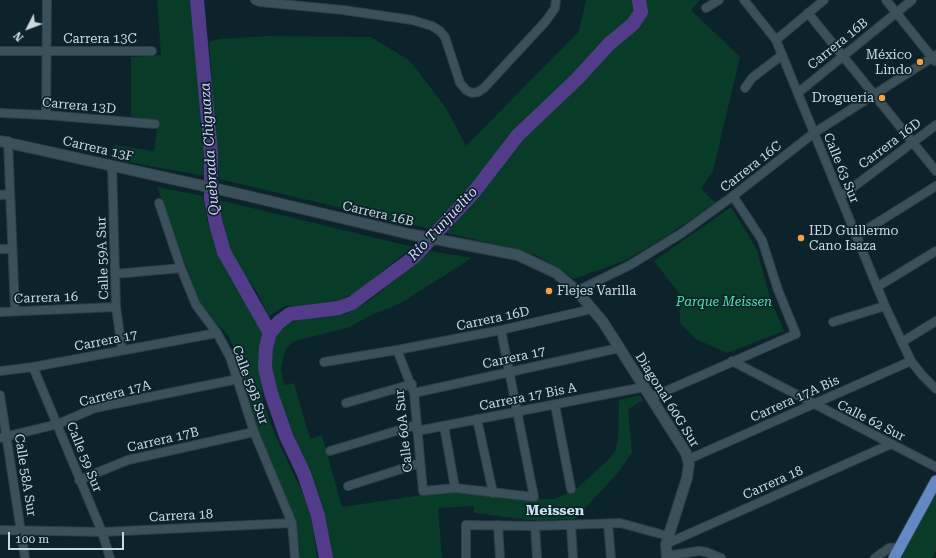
<!DOCTYPE html>
<meta charset="utf-8">
<style>
body{margin:0}
#map{position:relative;width:936px;height:558px;overflow:hidden;background:#0d232c;font-family:"Roboto Serif",serif}
canvas{display:block}
.north{position:absolute;left:8px;top:8px;width:40px;height:40px;-webkit-text-stroke:3px #0d232c;paint-order:stroke;rotate:228deg;font-size:11px;font-weight:700;line-height:16px;text-align:center;color:#cbd8de}
.north::after{content:'';display:block;margin:auto;width:14px;height:18px;background:#cbd8de;clip-path:polygon(50% 0,100% 100%,50% 72%,0 100%)}
.scale{position:absolute;left:8px;top:532px;width:116px;height:18px;box-sizing:border-box;border:2px solid #cbd8de;border-top:0;padding-left:5px;font-size:12px;line-height:14px;white-space:nowrap;color:#cbd8de;-webkit-text-stroke:3px #0d232c;paint-order:stroke}
</style>
<div id="map">
<canvas width="936" height="558"></canvas>
<div class="north">N</div>
<div class="scale">100 m</div>
</div>
<script>
const ctx = document.querySelector('canvas').getContext('2d');
ctx.lineJoin = 'round';
function paint(path, color) { ctx.fillStyle = color; ctx.fill(path, 'evenodd'); }
const poly = rows => new Path2D(rows.map(r => 'M' + r).join(''));
function stroke(path, color, width, dash) { ctx.strokeStyle = color; ctx.lineWidth = width; ctx.lineCap = dash ? 'butt' : 'round'; ctx.setLineDash(dash || []); ctx.stroke(path); }
function label(font, color, halo, rows, align = 'center') {
  ctx.font = font + ' "Roboto Serif",serif'; ctx.lineWidth = 3.5; ctx.setLineDash([]); ctx.textBaseline = 'middle'; ctx.strokeStyle = halo; ctx.fillStyle = color; for (const [text, x, y, turn = 0] of rows) {
    ctx.save(); ctx.translate(x, y); ctx.rotate((+turn || 0) * Math.PI / 180); ctx.textAlign = isNaN(turn) ? turn : align; if (halo) ctx.strokeText(text, 0, 0); ctx.fillText(text, 0, 0); ctx.restore();
  }
}
const green = poly([
 [157,0,190,0,204,127,205,176,112,159,114,145,154,151,158,122,131,116,131,57,161,55],
 [586,0,700,0,691,10,740,57,713,171,701,189,716,203,662,239,626,260,574,279,559,268,535,255,515,249,219,179,209,42,219,39,267,36,371,37,410,61,446,108,466,146,579,31],
 [157,187,203,196,207,220,218,251,264,336,259,359,263,402,273,430,302,492,313,524,317,558,300,558,299,541,295,521,257,427,232,344,228,335,205,312,200,303],
 [219,200,413,247,356,292,339,301,319,307,285,306,269,316,257,292,238,266,228,248],
 [731,207,757,250,770,298,784,331,727,353,696,339,680,323,679,293,654,261],
 [430,251,472,258,399,304,367,317,350,327,294,341,287,347,283,357,281,370,284,385,294,383,310,439,322,435,342,507,449,491,514,499,554,499,575,490,610,458,616,449,618,439,619,400,640,395,643,400,628,409,632,453,615,476,575,519,537,521,474,513,474,506,438,508,442,558,331,558,325,524,307,468,292,435,277,393,272,367,273,346,280,328,297,320,346,314,370,300],
 [936,492,936,550,932,558,900,558]
]);
const river = poly([
 [197,0,211,153,211,199,216,224,224,252,270,333],
 [326,558,318,516,304,474,286,436,271,393,265,368,266,347,270,333,279,322,290,314,339,308,352,303,414,257,474,192,518,135,577,79,609,44,633,24,641,12,639,0]
]);
const minor = poly([
 [255,0,260,2,343,10,412,20,432,26,440,31,445,37,460,83,466,90,472,93,478,92,484,88,546,21,555,8,556,0],
 [744,0,776,40,885,306,911,361,922,375,936,389],
 [886,0,935,61],
 [706,8,719,0],
 [808,13,936,171],
 [776,40,824,0],
 [0,51,152,51],
 [745,88,752,78,782,55],
 [799,92,912,0],
 [0,113,46,115,155,124],
 [46,115,47,0],
 [8,141,15,311],
 [112,165,116,307,122,350],
 [0,195,10,194],
 [840,197,936,125],
 [159,203,181,268,196,305,217,333,230,357,254,432,292,523,295,558],
 [856,236,936,186],
 [0,249,12,249],
 [115,274,181,268],
 [877,287,936,251],
 [577,291,630,265,682,233,733,196,814,133,936,55],
 [0,312,116,307],
 [833,322,885,306],
 [902,342,936,321],
 [397,350,501,330,592,309],
 [732,361,936,467],
 [324,362,397,350,414,393,423,491,455,488,534,497,501,330],
 [33,367,102,532,110,558],
 [0,371,33,367,217,333],
 [414,393,619,348],
 [0,395,25,558],
 [650,398,796,334,778,290,762,240,733,196],
 [346,403,412,384],
 [555,405,571,489],
 [477,419,493,493],
 [444,426,455,488],
 [417,431,644,387],
 [0,438,58,424,95,408,238,379],
 [330,451,416,425],
 [689,459,911,361],
 [79,480,128,460,254,432],
 [348,486,420,463],
 [608,524,611,558],
 [498,525,500,558],
 [571,525,573,558],
 [535,526,537,558],
 [0,530,102,532,292,523],
 [666,544,891,444],
 [666,556,699,551,706,552,721,558],
 [466,558,466,525,535,526,620,523,668,536],
 [875,558,889,548,900,547]
]);
const tertiary = poly([
 [0,141,231,192,409,234,518,255,556,273,577,291,603,322,686,453,689,464,687,478,666,544,667,558]
]);
const trunk = poly([
 [894,558,936,481]
]);
const markers = [
 [920,62,4,"#f5a246"],
 [882,98,4,"#f5a246"],
 [801,238,4,"#f5a246"],
 [549,291,4,"#f5a246"]
];
const streetNames = [
 ["Carrera 13C",100,39],
 ["Carrera 16B",838,44,-39],
 ["Carrera 13D",79,106,5],
 ["Carrera 16D",890,144,-37],
 ["Carrera 13F",98,149,13],
 ["Carrera 16C",751,167,-38],
 ["Calle 63 Sur",841,168,68],
 ["Carrera 16B",378,214,13],
 ["Calle 59A Sur",103,258,-92],
 ["Carrera 16",46,298,-2],
 ["Carrera 16D",493,319,-12],
 ["Carrera 17",106,341,-11],
 ["Carrera 17",514,358,-12],
 ["Calle 59B Sur",250,385,70],
 ["Carrera 17A",115,394,-14],
 ["Carrera 17 Bis A",528,397,-11],
 ["Carrera 17A Bis",795,399,-24],
 ["Diagonal 60G Sur",667,400,58],
 ["Calle 62 Sur",871,421,27],
 ["Calle 60A Sur",404,431,-96],
 ["Carrera 17B",163,440,-13],
 ["Calle 59 Sur",84,457,68],
 ["Calle 58A Sur",25,475,81],
 ["Carrera 18",773,483,-24],
 ["Carrera 18",181,516,-3]
];
const poiNames = [
 ["México",912,55],
 ["Lindo",912,70],
 ["Droguería",874,98],
 ["IED Guillermo",809,231,"left"],
 ["Cano Isaza",809,246,"left"],
 ["Flejes Varilla",557,291,"left"]
];
const parkNames = [
 ["Parque Meissen",724,302]
];
const waterNames = [
 ["Quebrada Chiguaza",210,149,-94],
 ["Río Tunjuelito",443,224,-47]
];
const neighbourhoodNames = [
 ["Meissen",555,511]
];
paint(green, '#083b28');
stroke(river, '#523c8a', 14);
stroke(minor, '#313d44', 10);
stroke(tertiary, '#313d44', 12);
stroke(trunk, '#313d44', 13);
stroke(minor, '#3a505b', 8);
stroke(tertiary, '#3a505b', 10);
stroke(trunk, '#6388c3', 11);
for (const [x, y, r, color] of markers) { const dot = new Path2D(); dot.arc(x, y, r, 0, 2 * Math.PI); ctx.fillStyle = color; ctx.fill(dot); stroke(dot, '#0d232c', 1.5); }
label('13px', '#cbd8de', '#0d232c', streetNames);
label('13px', '#cbd8de', '#0d232c', poiNames, 'right');
label('italic 13px', '#4ce6aa', '#0d232c', parkNames);
label('italic 14px', '#d9d1fe', '#0d232c', waterNames);
label('bold 14px', '#c7e1ed', '#0d232c', neighbourhoodNames);
</script>
